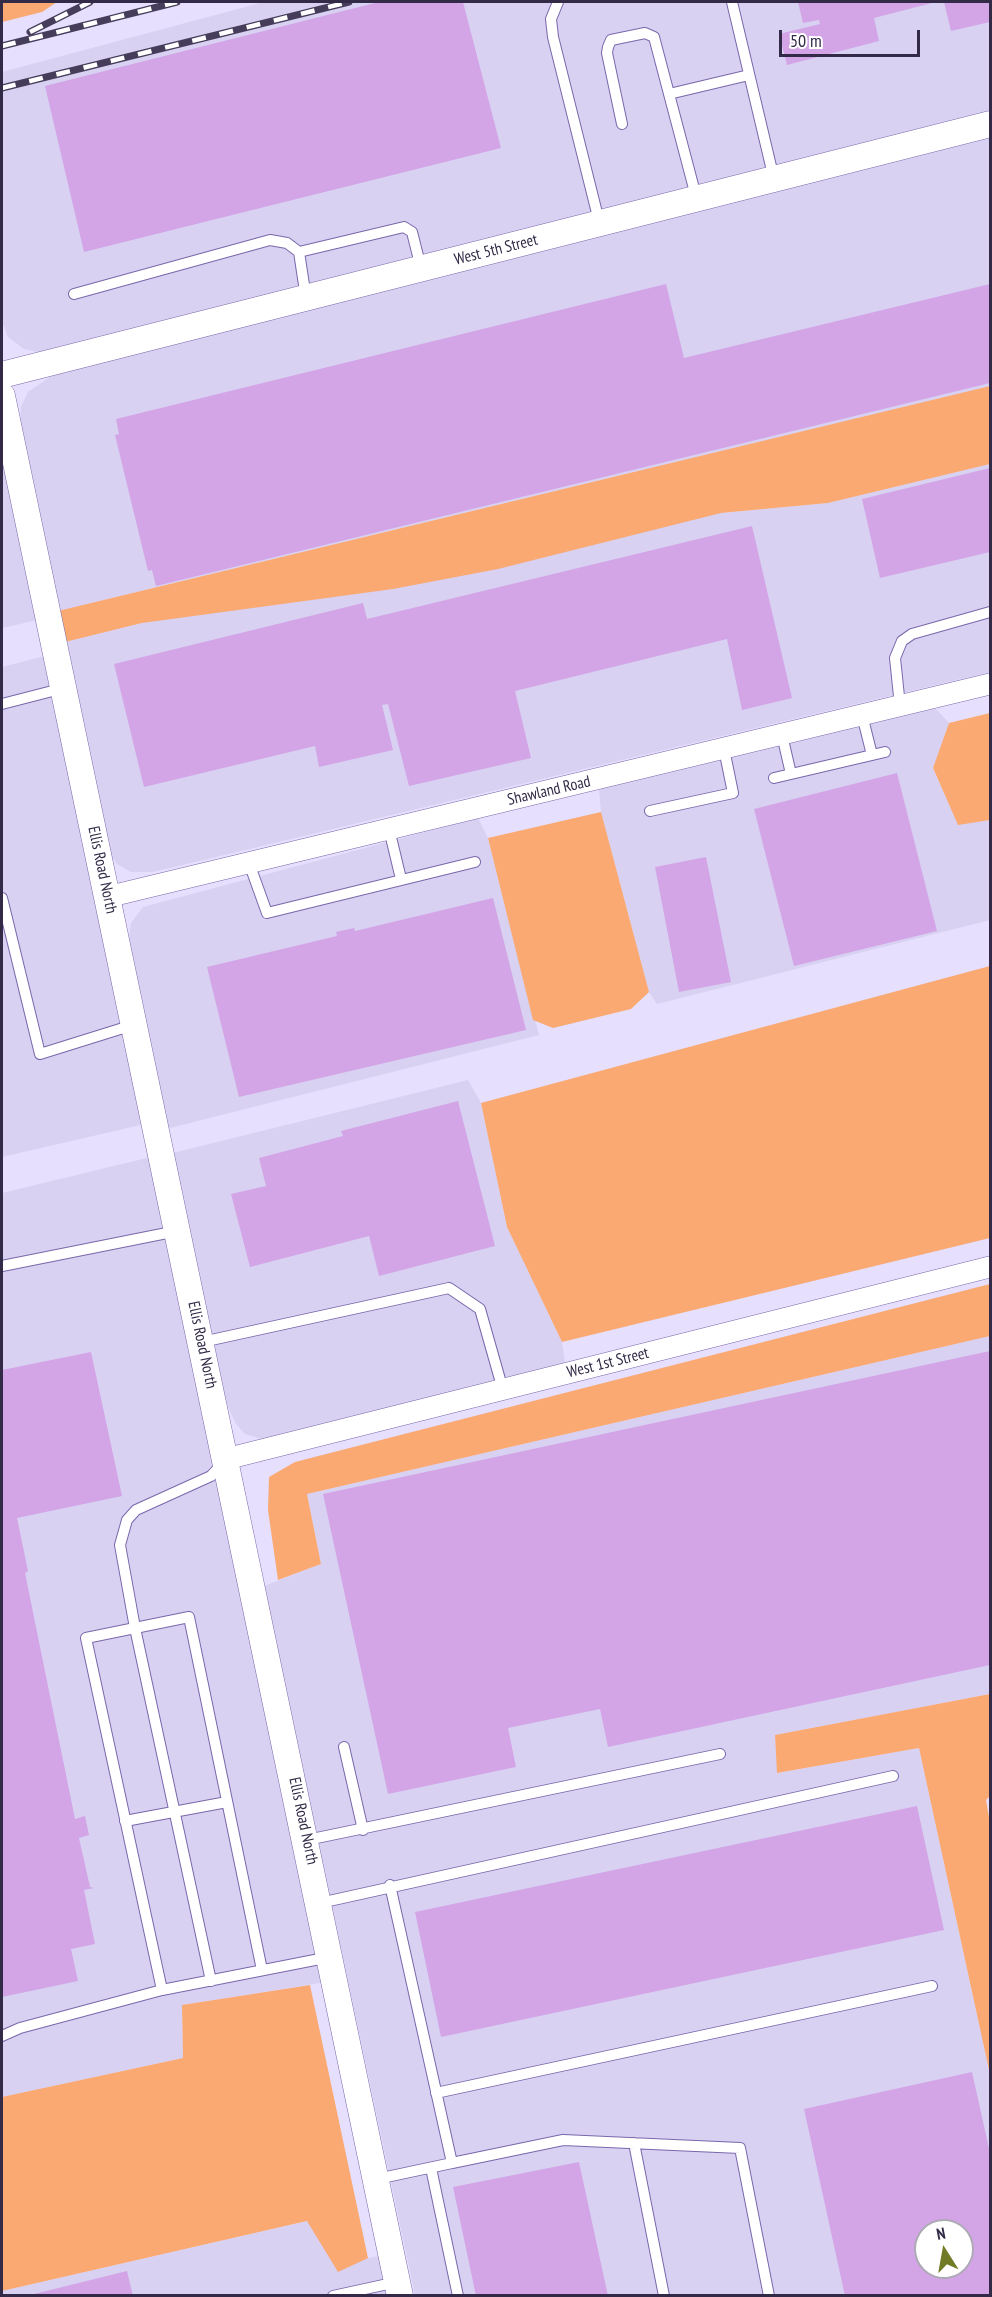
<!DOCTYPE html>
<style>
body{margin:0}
#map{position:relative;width:992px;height:2297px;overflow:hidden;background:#e6dffe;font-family:"PT Sans Narrow",sans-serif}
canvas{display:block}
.frame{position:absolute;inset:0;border:3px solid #322a47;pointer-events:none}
.north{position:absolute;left:914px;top:2219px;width:60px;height:60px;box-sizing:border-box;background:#fff;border:2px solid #adaab5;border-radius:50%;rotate:349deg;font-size:16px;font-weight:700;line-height:24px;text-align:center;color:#322a47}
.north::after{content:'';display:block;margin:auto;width:21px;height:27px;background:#717b26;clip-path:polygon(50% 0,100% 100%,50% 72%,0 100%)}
.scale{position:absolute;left:779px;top:30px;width:141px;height:27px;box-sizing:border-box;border:3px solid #322a47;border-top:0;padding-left:8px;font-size:18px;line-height:21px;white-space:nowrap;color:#322a47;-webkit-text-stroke:4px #fff;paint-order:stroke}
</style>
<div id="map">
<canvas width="992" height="2297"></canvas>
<div class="frame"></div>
<div class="north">N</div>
<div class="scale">50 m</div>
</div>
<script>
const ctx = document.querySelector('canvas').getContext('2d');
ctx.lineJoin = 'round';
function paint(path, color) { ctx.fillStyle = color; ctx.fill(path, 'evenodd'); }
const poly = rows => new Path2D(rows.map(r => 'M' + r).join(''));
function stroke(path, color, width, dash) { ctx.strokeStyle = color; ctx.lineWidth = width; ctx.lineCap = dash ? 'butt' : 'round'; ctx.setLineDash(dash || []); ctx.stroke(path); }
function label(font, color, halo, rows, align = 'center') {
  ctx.font = font + ' "PT Sans Narrow",sans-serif'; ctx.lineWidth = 5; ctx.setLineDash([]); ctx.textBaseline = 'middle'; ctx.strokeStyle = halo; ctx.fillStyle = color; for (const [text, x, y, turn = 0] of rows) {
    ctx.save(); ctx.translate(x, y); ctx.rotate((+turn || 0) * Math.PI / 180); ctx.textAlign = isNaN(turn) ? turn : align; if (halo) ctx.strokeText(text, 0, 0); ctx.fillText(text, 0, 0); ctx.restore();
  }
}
const built = poly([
 [264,2,990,2,990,110,42,353,24,349,8,337,2,321,2,72],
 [990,124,990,386,58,611,20,432,21,407,28,392,50,377,82,365],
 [2,449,37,620,2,628],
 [990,464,990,672,153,872,131,872,117,864,107,850,65,642,142,623,721,513,828,503],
 [45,656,145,1124,2,1157,2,667],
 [933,706,949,723,933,769,958,824,990,820,990,920,657,1004,649,992,601,812,599,788],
 [478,818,488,838,539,1035,166,1129,128,947,131,923,143,907],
 [468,1080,481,1103,507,1227,562,1342,565,1363,262,1439,245,1434,236,1424,223,1396,173,1153],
 [151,1157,326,1982,182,2005,183,2058,2,2097,2,1193],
 [990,1336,990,1694,775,1735,778,1773,919,1748,990,2075,990,2295,415,2295,264,1586,321,1564,307,1494],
 [926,2231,962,2231,962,2267,926,2267],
 [308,2221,338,2271,368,2258,379,2256,387,2295,2,2296,2,2291]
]);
const green = poly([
 [2,2,57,2,42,12,2,22],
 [990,386,990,464,828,503,721,513,498,569,393,589,142,623,65,642,58,611],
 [990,713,990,820,958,825,933,768,949,723],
 [601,812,649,992,631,1009,553,1028,533,1020,488,838],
 [990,966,990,1238,562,1342,507,1227,481,1103],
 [990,1284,990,1336,307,1494,321,1564,278,1580,268,1510,269,1477,295,1462],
 [990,1694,990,1796,986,1800,990,1823,989,2070,919,1748,777,1773,775,1735],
 [310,1985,368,2258,338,2272,307,2221,2,2291,2,2097,183,2058,182,2005]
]);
const building = poly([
 [379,2,463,2,501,148,84,252,45,86],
 [798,2,936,2,874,18,879,41,787,65,779,34,820,24,819,20,803,23],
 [944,2,990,2,990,22,951,31],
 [666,284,684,358,990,284,990,383,156,586,152,570,148,571,115,435,119,434,116,419],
 [990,468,990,552,880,578,862,499],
 [752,526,792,698,742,710,727,639,515,691,531,758,409,786,388,704,382,705,393,750,319,767,315,746,144,787,114,664,363,603,367,619],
 [897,773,937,931,794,966,754,809],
 [706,857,731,982,679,992,655,867],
 [493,898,526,1030,239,1097,207,967,337,936,336,932,354,928,355,931],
 [458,1101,495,1246,379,1276,369,1236,250,1267,231,1194,266,1186,259,1158,343,1136,341,1131],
 [990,1351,990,1665,608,1747,600,1709,508,1728,516,1767,388,1794,323,1494],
 [91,1352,122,1496,17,1518,28,1571,25,1573,75,1819,85,1816,89,1835,79,1838,90,1887,94,1888,84,1890,95,1944,71,1949,78,1981,2,1997,2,1370],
 [917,1806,944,1930,441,2037,415,1912],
 [972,2072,990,2153,990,2296,845,2296,804,2109],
 [926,2231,962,2231,962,2267,926,2267],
 [579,2162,608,2296,476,2296,453,2187],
 [127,2271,133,2296,30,2296,30,2295]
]);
const service = poly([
 [558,2,551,19,553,37,600,225],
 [732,2,774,179],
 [669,94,749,75],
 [622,124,607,53,608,47,611,40,645,33,654,37,697,200],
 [74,294,270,240,287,243,299,252],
 [306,298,299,252,404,227,412,232,421,268],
 [2,704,64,688],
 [900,706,895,658,902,641,912,634,990,612],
 [862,715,872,755],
 [782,735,791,774],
 [774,778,885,752],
 [650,811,733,793,724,749],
 [389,829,401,879],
 [249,863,267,913,475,862],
 [2,898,40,1054,133,1025],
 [2,1266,177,1231],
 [202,1342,449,1288,480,1309,503,1390],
 [344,1747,363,1830],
 [125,1821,227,1802],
 [307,1840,720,1754],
 [320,1903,893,1776],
 [262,1970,189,1617,86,1638,162,1990,330,1957],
 [211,1981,135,1628,120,1545,127,1520,136,1510,211,1476,223,1463],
 [2,2036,20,2028,162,1990],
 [436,2093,932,1986],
 [634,2143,664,2296],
 [452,2163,563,2140,740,2148,769,2296],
 [431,2168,458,2296],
 [377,2179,452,2163,390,1885],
 [333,2296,397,2282]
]);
const minor = poly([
 [107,897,990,684],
 [226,1459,990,1267]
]);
const tertiary = poly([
 [2,375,990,124],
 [2,396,400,2296]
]);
const rail = poly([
 [30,32,90,2],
 [2,46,177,2],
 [2,88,349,2]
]);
const streetNames = [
 ["West 5th Street",496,250,-14],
 ["Shawland Road",549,791,-13],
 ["Ellis Road North",102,870,78],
 ["Ellis Road North",202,1345,78],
 ["West 1st Street",608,1363,-14],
 ["Ellis Road North",303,1821,78]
];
paint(built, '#d8d1f2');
paint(green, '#f9a971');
paint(building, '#d3a5e7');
stroke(service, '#7a67ab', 12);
stroke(minor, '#7a67ab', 22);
stroke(tertiary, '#7a67ab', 27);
stroke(service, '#fff', 10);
stroke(minor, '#fff', 21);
stroke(tertiary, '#fff', 26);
stroke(rail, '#453d5a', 7);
stroke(rail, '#fff', 4.5, [14]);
label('16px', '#322a47', '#fff', streetNames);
</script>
